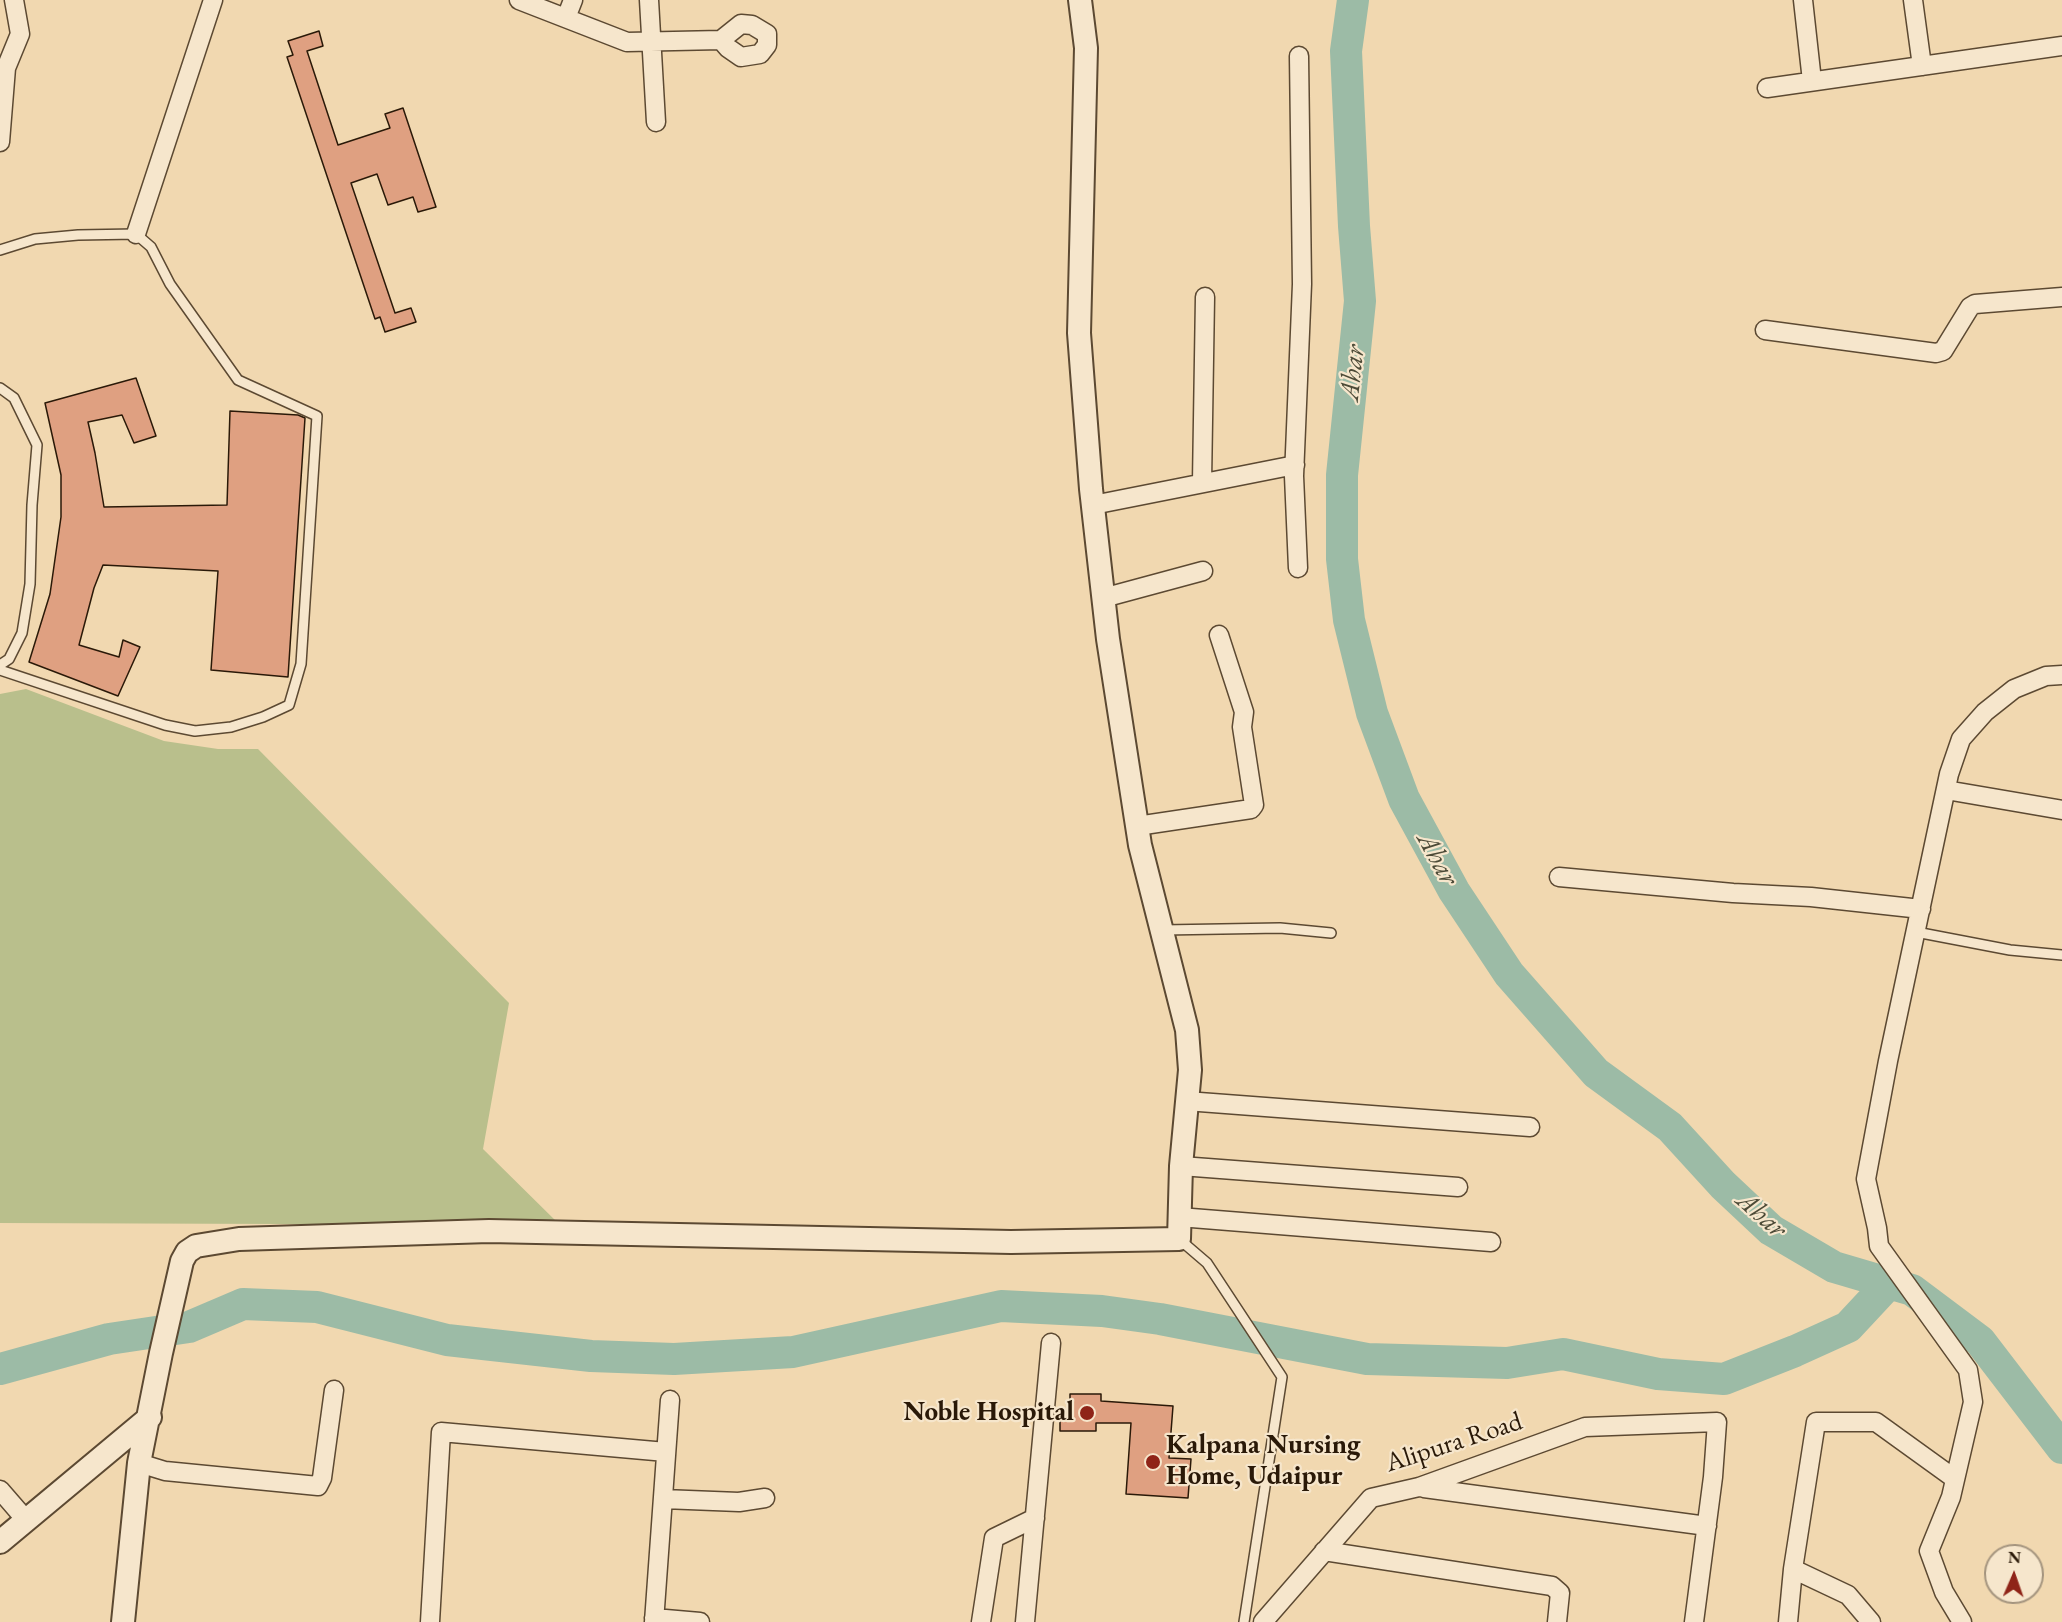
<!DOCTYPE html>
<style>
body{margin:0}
#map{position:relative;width:2062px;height:1622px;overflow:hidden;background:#f1d8b0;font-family:"EB Garamond",serif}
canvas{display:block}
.north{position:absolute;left:1984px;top:1544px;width:60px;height:60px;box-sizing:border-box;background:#f6e6cc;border:2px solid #a4947e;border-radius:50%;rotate:2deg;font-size:16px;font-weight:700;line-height:24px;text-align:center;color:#2a1908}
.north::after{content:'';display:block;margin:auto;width:21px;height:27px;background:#8f2418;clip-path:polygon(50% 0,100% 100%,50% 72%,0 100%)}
</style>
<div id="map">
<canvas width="2062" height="1622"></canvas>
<div class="north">N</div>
</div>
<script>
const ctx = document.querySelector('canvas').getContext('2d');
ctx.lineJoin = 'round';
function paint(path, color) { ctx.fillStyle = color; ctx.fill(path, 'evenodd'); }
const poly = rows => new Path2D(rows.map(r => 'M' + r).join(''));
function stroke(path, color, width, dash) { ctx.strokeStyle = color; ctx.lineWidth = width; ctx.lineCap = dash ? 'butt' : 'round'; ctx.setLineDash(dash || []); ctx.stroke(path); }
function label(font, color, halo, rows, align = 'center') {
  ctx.font = font + ' "EB Garamond",serif'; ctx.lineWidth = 4.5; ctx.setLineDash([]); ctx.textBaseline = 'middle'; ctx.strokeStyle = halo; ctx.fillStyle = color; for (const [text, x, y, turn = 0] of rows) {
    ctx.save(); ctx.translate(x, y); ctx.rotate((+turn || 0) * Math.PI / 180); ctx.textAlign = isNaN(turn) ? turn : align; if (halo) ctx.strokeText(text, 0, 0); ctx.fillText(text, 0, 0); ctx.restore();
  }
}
const green = poly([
 [26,689,164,741,218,749,258,749,509,1003,483,1149,560,1225,0,1223,0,694]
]);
const river = poly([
 [1353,0,1346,51,1354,226,1360,301,1342,475,1342,559,1349,620,1372,713,1404,799,1454,891,1509,974,1596,1073,1670,1127,1723,1185,1771,1230,1834,1267,1912,1290,1980,1341,2062,1448],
 [0,1369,109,1339,189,1327,243,1304,317,1307,447,1340,591,1356,674,1359,793,1352,1001,1306,1102,1311,1160,1319,1367,1359,1507,1363,1563,1354,1658,1374,1724,1379,1795,1351,1848,1327,1889,1283]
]);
const building = poly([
 [319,31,323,46,307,51,338,145,390,128,385,114,403,108,436,207,418,212,413,197,388,205,377,174,351,183,395,313,411,308,416,322,385,332,380,317,375,319,287,57,293,55,288,41,319,31],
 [136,378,156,436,134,443,122,415,88,422,95,453,104,507,227,505,230,411,298,415,305,418,288,677,211,670,218,571,103,565,94,588,79,645,119,657,123,640,140,647,118,696,29,662,50,594,61,517,61,475,45,403,136,378],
 [1070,1394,1101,1394,1101,1401,1173,1406,1169,1458,1191,1459,1188,1498,1126,1494,1131,1423,1096,1423,1096,1431,1060,1431,1060,1413,1070,1413,1070,1394]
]);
const service = poly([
 [0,250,35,239,78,235,136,234,151,247,170,284,238,380,317,416,301,664,289,705,263,717,231,727,195,731,165,725,0,670],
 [0,388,14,398,37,445,32,505,30,584,22,633,9,659,0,665],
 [1163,930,1280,928,1331,933],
 [1916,932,2010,950,2062,955],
 [1179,1239,1207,1263,1282,1377,1244,1622]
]);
const minor = poly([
 [519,0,627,42,721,40,741,24,752,25,767,34,767,45,760,54,741,57,728,48,721,40],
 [649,0,656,122],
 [1803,0,1812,81],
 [1913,0,1922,66],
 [566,18,573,0],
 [1767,88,2062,46],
 [0,142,6,68,20,34,14,0],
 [136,234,213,0],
 [1765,330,1936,353,1943,351,1970,307,1975,304,2062,297],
 [1202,482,1205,297],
 [1093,505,1295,465],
 [1298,568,1294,476,1302,284,1299,56],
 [1103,598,1203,571],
 [1946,790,2062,810],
 [1137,826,1251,809,1254,805,1242,727,1244,712,1219,635],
 [1559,877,1733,893,1811,897,1921,909],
 [1186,1101,1530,1127],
 [1181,1166,1458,1187],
 [1179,1217,1491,1242],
 [139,1463,165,1471,318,1486,322,1478,334,1390],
 [1424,1488,1707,1526],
 [0,1490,26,1520],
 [663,1499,739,1502,765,1498],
 [1324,1551,1552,1586,1560,1593,1557,1622],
 [1793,1569,1816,1422,1876,1422,1955,1479],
 [654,1618,700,1622],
 [430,1622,441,1432,666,1452],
 [654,1622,670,1400],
 [981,1622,994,1538,1035,1518],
 [1025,1622,1051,1343],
 [1263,1622,1371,1498,1419,1487,1585,1427,1717,1422,1713,1477,1694,1622],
 [1788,1622,1793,1569,1848,1595,1871,1622],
 [1962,1622,1944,1592,1929,1551,1951,1497,1973,1402,1968,1370,1879,1246,1877,1228,1866,1179,1888,1061,1949,774,1961,739,1985,712,2014,689,2046,676,2062,675]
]);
const tertiary = poly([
 [0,1542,150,1417],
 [123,1622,139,1463,161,1353,182,1261,187,1252,196,1246,239,1239,489,1231,1011,1242,1179,1239,1181,1166,1190,1070,1187,1030,1140,845,1108,639,1091,489,1079,333,1086,48,1080,0]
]);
const markers = [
 [1087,1413,8,"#8f2418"],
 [1153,1462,8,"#8f2418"]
];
const poiNames = [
 ["Noble Hospital",1074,1413],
 ["Kalpana Nursing",1166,1446,"left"],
 ["Home, Udaipur",1166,1477,"left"]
];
const streetNames = [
 ["Alipura Road",1454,1443,-18]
];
const waterNames = [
 ["Ahar",1353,373,-84],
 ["Ahar",1437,859,61],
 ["Ahar",1761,1215,41]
];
paint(green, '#b9bf8c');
stroke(river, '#9cbba6', 32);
paint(building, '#dfa081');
stroke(building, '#2a1908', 1.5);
stroke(service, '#5c4932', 12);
stroke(minor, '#5c4932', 21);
stroke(tertiary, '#5c4932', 26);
stroke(service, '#f6e6cc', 9);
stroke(minor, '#f6e6cc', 18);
stroke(tertiary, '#f6e6cc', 22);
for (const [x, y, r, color] of markers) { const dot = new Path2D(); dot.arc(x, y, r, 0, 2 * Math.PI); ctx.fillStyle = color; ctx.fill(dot); stroke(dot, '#f6e6cc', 2); }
label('bold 27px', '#2a1908', '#f6e6cc', poiNames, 'right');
label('27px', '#2a1908', '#f6e6cc', streetNames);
label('italic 28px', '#4c4a37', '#f6e6cc', waterNames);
</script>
